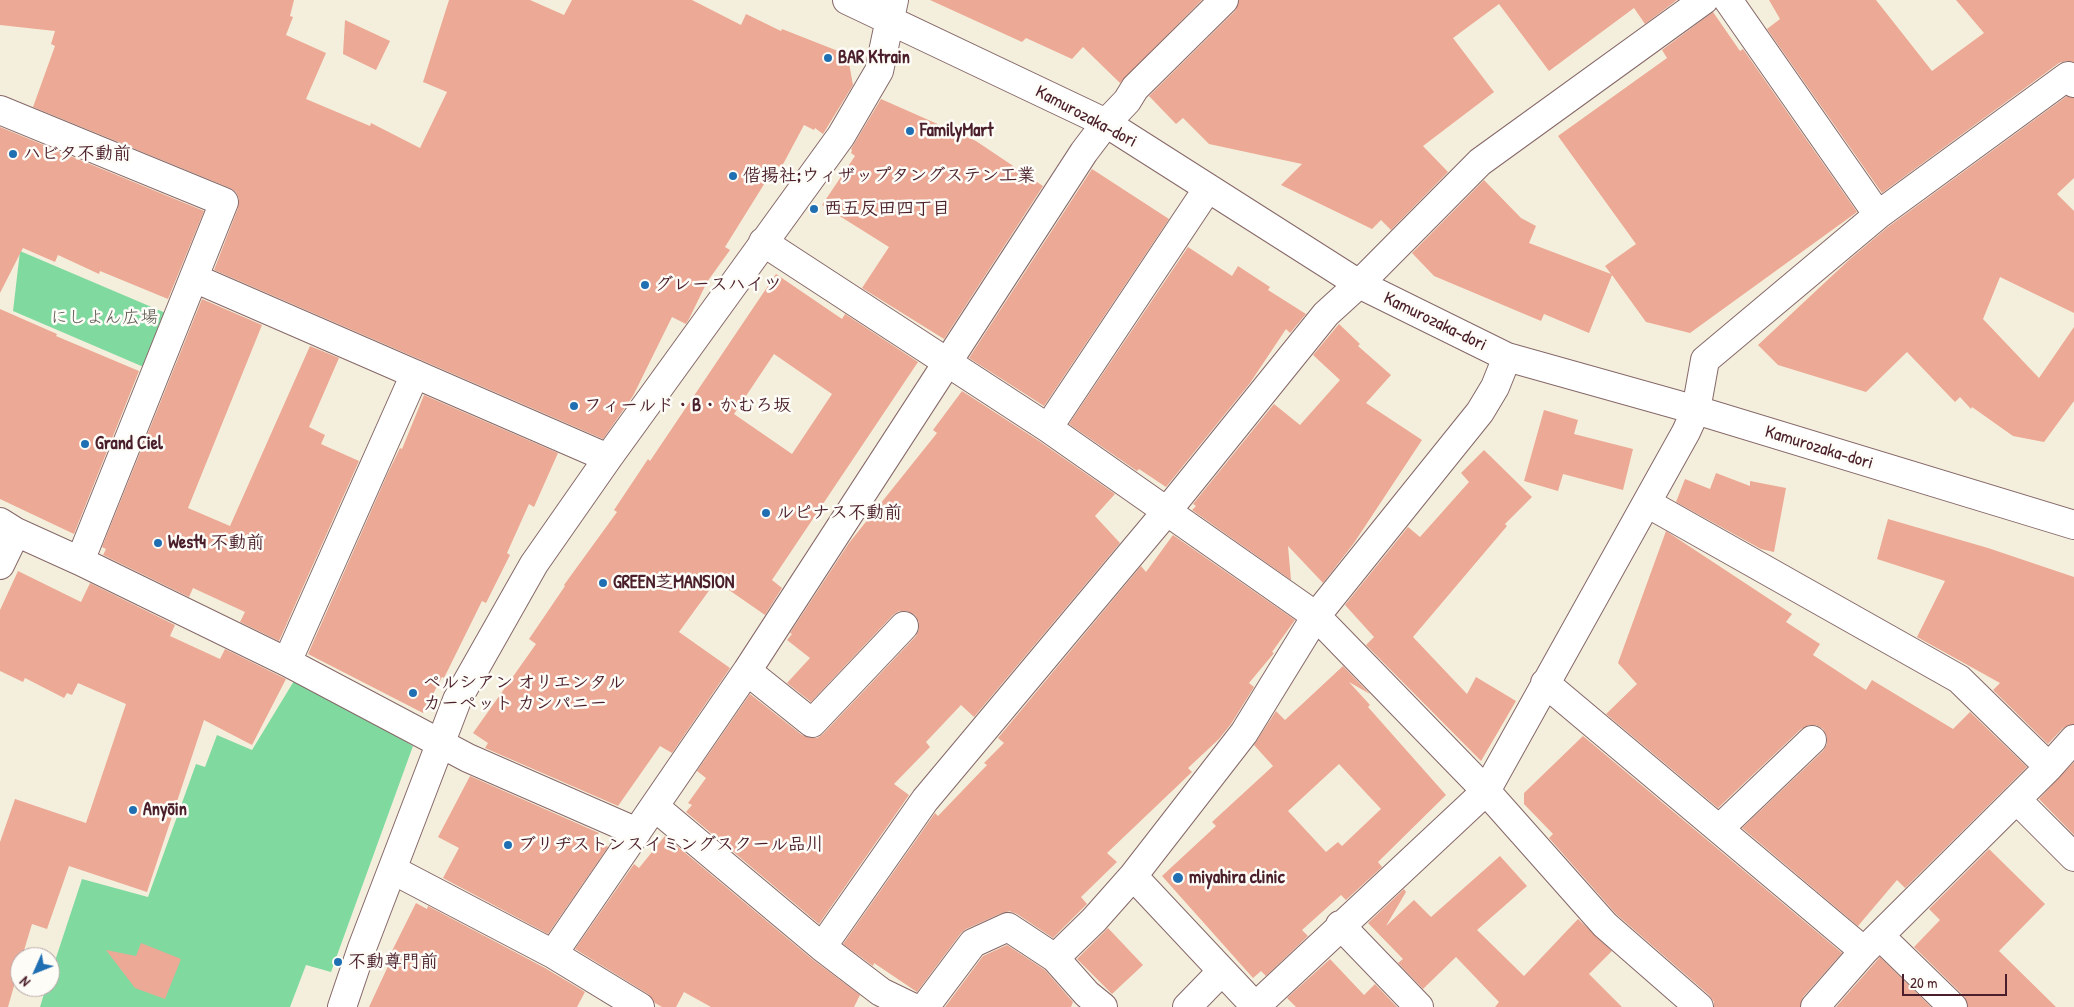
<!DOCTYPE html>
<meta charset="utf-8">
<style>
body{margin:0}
#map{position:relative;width:2074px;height:1007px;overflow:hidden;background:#f4efdc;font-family:"Patrick Hand",sans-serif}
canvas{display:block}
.north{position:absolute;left:10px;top:947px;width:50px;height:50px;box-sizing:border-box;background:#fdfcf7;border:1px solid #b5a4a5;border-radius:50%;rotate:226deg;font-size:14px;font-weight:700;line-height:20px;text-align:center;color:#4a1f2b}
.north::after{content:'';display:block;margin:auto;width:18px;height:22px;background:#1f6fb2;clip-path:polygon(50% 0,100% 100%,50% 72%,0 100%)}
.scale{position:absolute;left:1902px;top:974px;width:105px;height:22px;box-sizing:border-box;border:2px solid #4a1f2b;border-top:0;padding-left:6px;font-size:15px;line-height:18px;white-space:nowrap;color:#4a1f2b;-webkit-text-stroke:4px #fdfcf7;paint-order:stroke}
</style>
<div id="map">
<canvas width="2074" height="1007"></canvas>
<div class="north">N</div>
<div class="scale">20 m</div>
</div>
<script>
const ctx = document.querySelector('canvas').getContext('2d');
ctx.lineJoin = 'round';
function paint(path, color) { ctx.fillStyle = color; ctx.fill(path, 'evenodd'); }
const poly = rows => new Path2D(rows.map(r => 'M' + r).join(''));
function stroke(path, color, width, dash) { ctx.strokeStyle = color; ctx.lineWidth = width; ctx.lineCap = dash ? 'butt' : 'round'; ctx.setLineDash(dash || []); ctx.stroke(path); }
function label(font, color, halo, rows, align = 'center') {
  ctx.font = font + ' "Patrick Hand","Klee One",sans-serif'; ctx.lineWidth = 5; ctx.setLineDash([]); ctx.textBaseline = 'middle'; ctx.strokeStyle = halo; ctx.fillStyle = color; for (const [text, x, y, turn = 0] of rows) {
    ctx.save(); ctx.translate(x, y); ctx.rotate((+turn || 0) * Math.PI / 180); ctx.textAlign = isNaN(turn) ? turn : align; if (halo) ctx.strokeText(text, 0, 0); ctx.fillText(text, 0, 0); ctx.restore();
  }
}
const green = poly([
 [20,251,168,314,146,368,13,311],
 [297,676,413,746,331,972,306,965,290,1007,40,1007,46,987,50,987,50,976,82,879,148,897,196,764,205,767,217,735,252,750]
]);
const building = poly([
 [0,0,294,0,290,16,293,17,286,35,326,53,306,99,370,126,371,123,420,148,447,92,423,82,449,0,530,0,564,15,572,0,692,0,741,25,746,14,781,31,782,29,838,51,836,56,849,63,853,85,823,134,815,128,814,130,804,125,781,168,776,165,725,247,730,250,707,282,689,319,686,324,672,317,633,396,603,439,214,270,238,208,239,199,236,192,230,188,33,107,55,46,51,44,55,31,0,25],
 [930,0,1202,0,1120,83,1083,47,1072,59,1026,38,1022,42],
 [1239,0,1677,0,1645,24,1634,8,1549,71,1499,4,1453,38,1494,92,1423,146,1448,172,1391,230,1381,220,1372,229,1281,185,1302,164,1209,144,1183,118,1176,124,1149,96,1235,11],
 [1769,0,1876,0,1932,71,1984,33,1956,0,2074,0,2074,62,2066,61,2059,63,1882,193,1767,29,1780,19],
 [1713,12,1740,51,1743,49,1857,212,1690,333,1646,322,1612,275,1589,333,1544,314,1541,321,1434,276,1412,253,1484,180,1521,218,1536,226,1529,243,1611,274,1605,266,1636,244,1558,136,1667,58,1662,50],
 [345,20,390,41,376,70,343,54],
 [2067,96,2074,98,2074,178,2057,194,2074,211,2074,313,2000,277,1983,319,2039,378,2074,327,2074,401,2044,442,2013,436,1972,407,1971,409,1960,397,1955,402,1907,352,1866,392,1778,365,1758,345,1850,259,1888,227],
 [881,99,976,141,1043,186,944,339,862,288,889,247,822,205,855,156,851,153,852,150,851,149],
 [0,127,204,211,168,299,100,271,99,274,58,255,55,262,23,248,0,293],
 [1092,169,1169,219,1044,406,969,358],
 [1188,247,1232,276,1238,266,1270,287,1268,290,1306,314,1290,333,1286,329,1250,383,1166,487,1139,469,1137,471,1069,424],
 [776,274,842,319,845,314,918,362,772,580,782,588,765,615,716,581,679,632,730,668,672,753,660,746,618,806,485,748,488,743,473,733,536,644,529,639,565,586,564,585,617,512,614,510,648,459,650,461],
 [774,354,832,394,792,454,734,414],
 [202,299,262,325,188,508,230,526,310,346,339,358,309,427,325,435,321,444,359,461,279,641,240,622,245,612,193,588,189,597,103,555,106,549,102,547],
 [0,309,57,334,56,336,139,371,74,534,0,499],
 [1339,324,1360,344,1358,346,1391,375,1366,403,1422,440,1354,543,1323,583,1288,546,1291,580,1192,510,1196,506,1193,504,1274,404,1300,425,1340,380,1313,355],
 [962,391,1039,441,1115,494,1095,516,1120,543,974,717,961,705,926,742,930,747,894,784,909,795,819,924,686,812,692,805,688,803,706,778,697,771,750,694,802,735,810,738,817,738,823,734,916,636,919,629,919,622,915,615,907,611,899,611,893,615,811,702,787,683,810,658,787,640,792,634,790,633,849,543,937,433,933,430],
 [424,395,558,453,534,507,529,504,507,553,510,555,486,603,482,601,444,678,442,677,423,713,308,654,387,475,400,448,402,449],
 [1544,410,1578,420,1574,434,1633,449,1623,490,1563,474,1558,491,1524,481],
 [1484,450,1532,497,1505,524,1507,526,1413,637,1467,694,1476,677,1516,701,1481,761,1366,645,1374,637,1345,605,1408,527,1420,537,1469,482,1461,473],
 [1716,473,1750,486,1750,481,1786,488,1774,552,1761,549,1676,502,1685,479,1710,489],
 [1888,519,1988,548,2074,577,2074,724,2063,728,2048,744,1993,690,2000,683,1917,637,1945,581,1877,559],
 [1666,531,1792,614,1786,622,1820,644,1813,655,1866,690,1872,680,1953,729,1970,712,2027,767,1905,888,1897,880,1858,926,1742,828,1823,751,1827,744,1827,737,1823,729,1816,725,1809,725,1801,729,1718,808,1606,714,1637,684,1618,663],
 [1173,535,1295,620,1272,652,1274,653,1249,683,1254,687,1231,724,1219,739,1188,768,1192,772,1107,853,1117,862,1081,897,1087,904,1053,938,1017,914,1009,911,1002,913,966,929,961,933,917,992,874,963,873,966,843,944,935,813,938,816,987,765,984,763,1004,743,998,738,1141,566,1146,572],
 [18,571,81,602,90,583,175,625,170,636,220,659,225,649,286,679,252,745,204,720,147,892,69,866,47,929,32,924,22,957,20,957,20,965,8,1007,0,1007,0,842,15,799,86,823,126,704,78,683,72,695,67,693,64,698,25,678,23,682,0,671,0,610],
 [1343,666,1370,694,1349,682,1370,705,1368,707,1446,795,1378,862,1382,867,1346,900,1341,895,1302,930,1308,936,1266,976,1261,971,1253,978,1162,876,1216,826,1212,822,1273,766,1254,745,1276,711,1285,720],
 [1339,764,1381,809,1342,846,1338,842,1326,852,1288,811],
 [1583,736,1842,953,1803,997,1800,1007,1714,1007,1714,1002,1709,995,1616,914,1549,838,1553,834,1524,804,1524,793],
 [2074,762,2074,835,2039,799],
 [470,776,599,833,595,838,608,847,548,934,443,878,459,848,438,837],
 [665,836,812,959,860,995,854,1007,711,1007,684,992,676,1007,662,1007,655,1003,648,994,575,949,634,864,639,868],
 [1989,849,2045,904,1999,951,2056,1007,1968,1007,1964,996,1914,947,1940,920,1929,909],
 [1500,856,1527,886,1477,930,1524,976,1578,919,1612,951,1589,974,1622,1007,1495,1007,1499,1002,1456,957,1423,989,1398,963,1403,959,1368,923,1404,889,1406,892,1386,926,1414,900,1431,917],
 [416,903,427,909,428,906,545,968,585,992,577,1007,369,1007,390,962,387,961],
 [1108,928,1143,965,1112,994,1077,959],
 [141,943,181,959,165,999,135,988,106,950,136,956],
 [1007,945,1045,970,1073,1002,1071,1007,945,1007,983,956],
 [1880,957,1931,1007,1836,1007],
 [1330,959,1364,995,1375,984,1397,1007,1296,1007,1287,998]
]);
const minor = poly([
 [847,0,1106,123,1359,284,1507,357,1696,410,2074,525],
 [1728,0,1878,215],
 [0,110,224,202,80,561],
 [763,242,1048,428,1316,616,1486,791,1605,925,1699,1007],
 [194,278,608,458],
 [1048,428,1208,188],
 [1647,503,1959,679,2049,767],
 [0,522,16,532,80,561,287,662,468,758,637,832],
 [0,565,16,532],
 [287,662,415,374],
 [747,671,812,723,904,626],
 [1545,683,1864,951],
 [2017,800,2074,857],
 [655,807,822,947],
 [1719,829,1812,740],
 [393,870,553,954,640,1007],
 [1133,876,1256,1007],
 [1340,925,1419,1007],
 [1881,937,1953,1007],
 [553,954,747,671,1084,152,1106,123,1127,101,1135,88,1224,0],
 [1055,958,1094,920,1133,876,1244,733,1316,616,1480,412,1495,387,1507,357],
 [1256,1006,1486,791,1686,432,1696,410,1705,360,1878,215,2068,76,2074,83],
 [342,1007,362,948,457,700,534,564,608,458,841,136,879,71,894,0],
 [912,1007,881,992,822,947,925,800,1167,511,1326,314,1359,284,1480,162,1704,0],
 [925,1007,973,943,1008,927,1055,958,1087,994,1103,1007],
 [1187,1007,1222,971],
 [1815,1007,1864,951,2049,767,2074,739]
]);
const markers = [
 [828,58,5,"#1f6fb2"],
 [910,131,5,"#1f6fb2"],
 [13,154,5,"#1f6fb2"],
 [733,176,5,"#1f6fb2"],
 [814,209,5,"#1f6fb2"],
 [645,285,5,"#1f6fb2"],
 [574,406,5,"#1f6fb2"],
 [85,444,5,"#1f6fb2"],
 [766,513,5,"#1f6fb2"],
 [158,543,5,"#1f6fb2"],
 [603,583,5,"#1f6fb2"],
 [413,693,5,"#1f6fb2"],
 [133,810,5,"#1f6fb2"],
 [508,845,5,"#1f6fb2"],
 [1178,878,6,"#1f6fb2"],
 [338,962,5,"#1f6fb2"]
];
const poiNames = [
 ["BAR Ktrain",838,58],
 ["FamilyMart",920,131],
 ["ハビタ不動前",23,154],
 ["偕揚社;ウィザップタングステン工業",743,176],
 ["西五反田四丁目",824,209],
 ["グレースハイツ",655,285],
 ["フィールド・B・かむろ坂",584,406],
 ["Grand Ciel",95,444],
 ["ルピナス不動前",776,513],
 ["West4 不動前",168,543],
 ["GREEN芝MANSION",613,583],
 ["ペルシアン オリエンタル",423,683],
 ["カーペット カンパニー",423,704],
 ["Anyōin",143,810],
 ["ブリヂストンスイミングスクール品川",518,845],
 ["miyahira clinic",1189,878],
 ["不動尊門前",348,962]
];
const streetNames = [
 ["Kamurozaka-dori",1086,117,28],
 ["Kamurozaka-dori",1435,322,26],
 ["Kamurozaka-dori",1819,448,17]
];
const parkNames = [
 ["にしよん広場",104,318]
];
paint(green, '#80daa0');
paint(building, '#eca995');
stroke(minor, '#866869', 30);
stroke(minor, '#fff', 28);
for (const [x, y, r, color] of markers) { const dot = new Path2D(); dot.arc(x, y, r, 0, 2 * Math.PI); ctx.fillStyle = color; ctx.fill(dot); stroke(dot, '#fdfcf7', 2); }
label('bold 18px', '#4a1f2b', '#fdfcf7', poiNames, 'left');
label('18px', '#4a1f2b', '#fdfcf7', streetNames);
label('18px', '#5a574e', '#fdfcf7', parkNames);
</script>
